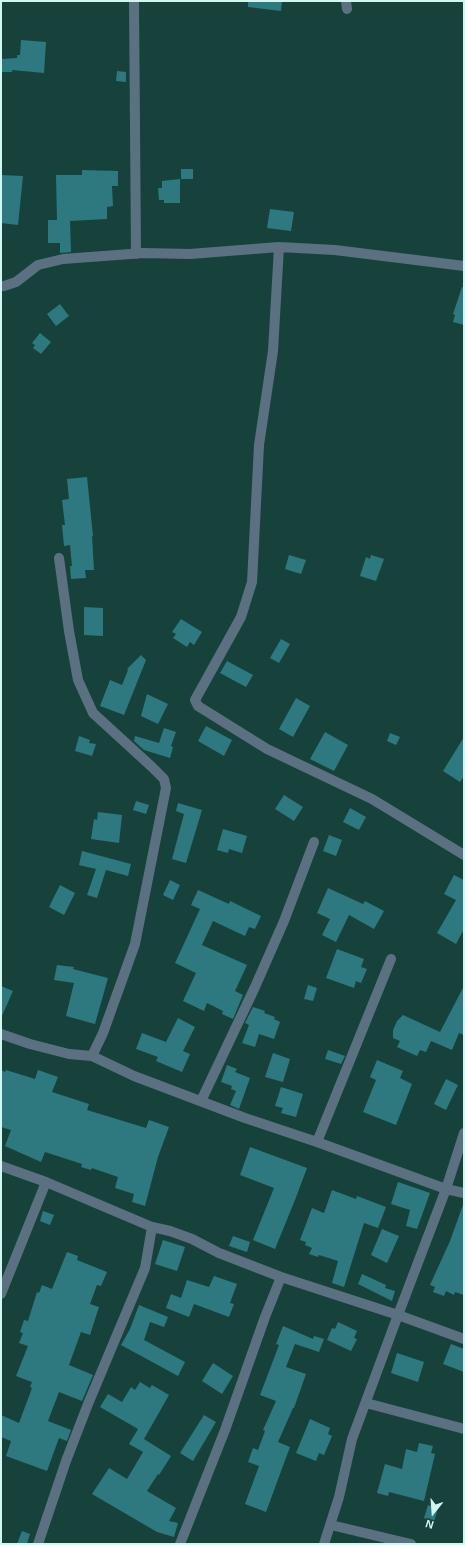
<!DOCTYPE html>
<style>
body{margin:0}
#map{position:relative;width:465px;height:1545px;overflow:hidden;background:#17423c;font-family:Arial,sans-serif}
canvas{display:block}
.frame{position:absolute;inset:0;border:2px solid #d1f7f0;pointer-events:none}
.north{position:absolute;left:413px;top:1493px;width:40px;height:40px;-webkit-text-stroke:3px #17423c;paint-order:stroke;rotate:197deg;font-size:11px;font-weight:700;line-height:16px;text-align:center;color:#d1f7f0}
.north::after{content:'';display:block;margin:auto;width:14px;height:18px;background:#d1f7f0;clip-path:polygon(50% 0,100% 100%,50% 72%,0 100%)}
</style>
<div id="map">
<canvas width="465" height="1545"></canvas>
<div class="frame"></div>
<div class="north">N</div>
</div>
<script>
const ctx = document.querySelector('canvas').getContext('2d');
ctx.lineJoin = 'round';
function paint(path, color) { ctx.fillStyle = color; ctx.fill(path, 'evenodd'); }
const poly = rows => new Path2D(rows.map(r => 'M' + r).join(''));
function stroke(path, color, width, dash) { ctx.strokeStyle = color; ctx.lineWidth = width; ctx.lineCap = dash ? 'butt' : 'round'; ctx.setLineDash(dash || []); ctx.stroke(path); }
const building = poly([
 [248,1,282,1,281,11,248,7],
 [21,40,46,42,44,73,12,70,12,72,1,72,1,59,17,58,17,55,20,55],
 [117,71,126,72,126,82,116,81],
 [181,169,193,169,193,179,181,179],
 [82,170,118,171,118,186,112,186,113,206,107,207,107,219,70,221,71,252,60,253,60,243,48,243,48,220,57,220,56,175,82,175],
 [1,175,23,176,18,225,1,223],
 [180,179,180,203,164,203,164,200,159,200,158,188,162,188,162,181],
 [270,209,294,212,291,231,267,228],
 [462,287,464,287,464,325,453,322,455,315,453,314],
 [60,304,69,316,56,326,47,314],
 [40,333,51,342,41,354,33,348,35,345,32,343],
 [87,477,93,536,92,536,94,570,85,570,86,578,71,579,70,566,72,566,70,545,64,546,62,525,65,525,62,500,69,499,67,479],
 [289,555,306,560,301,574,285,569],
 [371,555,384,559,376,581,360,576,366,557,370,559],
 [84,607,103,608,103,636,84,635],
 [181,619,202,632,194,645,190,642,187,647,173,638,176,634,172,632],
 [281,639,290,644,279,663,270,658],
 [141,655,146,660,124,715,100,706,110,680,122,685,128,670,127,669],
 [227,661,253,675,246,687,220,673],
 [147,694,168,704,158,724,141,716],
 [296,698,310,706,293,737,279,729],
 [206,726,232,740,224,756,198,741],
 [164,728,176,732,171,746,173,747,170,758,144,750,134,741,135,736,159,743],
 [325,732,348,745,334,771,310,759],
 [390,733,400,737,396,745,387,741],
 [79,736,90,740,89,743,96,744,92,756,75,751],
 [464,737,464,776,460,782,443,771],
 [284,795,303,807,294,821,275,809],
 [136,801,149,805,146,814,133,810],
 [178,803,202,810,186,863,172,859,184,814,176,811],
 [350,808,366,817,359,830,343,822],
 [98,812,122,815,119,843,91,839,94,819,97,820],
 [223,829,247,836,242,853,229,849,228,853,217,850],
 [329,835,342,840,336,856,323,851],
 [82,851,131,864,128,876,106,870,97,898,87,895,96,869,79,865],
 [454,875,464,880,464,929,456,944,437,933,456,900,444,894],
 [170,880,180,885,173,900,163,895],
 [60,885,75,893,64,915,49,907],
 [328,888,363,904,365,901,384,911,374,929,349,915,336,942,322,935,330,919,317,913],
 [198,890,229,904,230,901,261,916,255,929,249,927,245,936,213,921,202,945,247,965,235,991,243,995,233,1019,222,1014,223,1011,207,1003,204,1011,183,1001,196,973,175,963,200,909,191,905],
 [337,949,364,959,361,967,367,969,361,983,356,981,354,988,326,978],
 [57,965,74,967,73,969,108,978,95,1024,66,1016,74,983,54,980],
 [308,985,317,988,313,1001,304,999],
 [1,986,13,991,1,1018],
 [464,986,464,1035,459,1033,452,1050,431,1041,426,1052,420,1050,417,1056,397,1047,400,1041,393,1038,393,1030,397,1021,403,1015,440,1032],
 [253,1007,265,1011,264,1013,275,1017,274,1019,280,1022,274,1039,259,1034,255,1047,242,1043,249,1025,245,1023],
 [178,1018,195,1027,183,1051,190,1054,182,1072,156,1061,158,1057,136,1049,142,1033,166,1042],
 [328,1050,345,1056,341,1064,325,1059],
 [273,1053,290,1059,283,1082,265,1077],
 [377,1060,403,1071,400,1078,412,1084,396,1125,363,1112,376,1080,370,1077],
 [227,1065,237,1069,235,1072,250,1078,239,1109,230,1105,236,1091,231,1089,232,1086,221,1082],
 [1,1070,5,1072,6,1070,35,1079,38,1070,58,1077,52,1092,89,1104,87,1110,146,1128,149,1120,169,1127,158,1157,145,1206,132,1202,134,1194,115,1188,118,1177,92,1168,91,1170,81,1167,82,1164,45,1152,41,1162,5,1146,11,1130,1,1127],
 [446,1079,458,1085,446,1110,434,1104],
 [281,1087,303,1094,296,1117,281,1113,283,1108,275,1106],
 [250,1147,307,1168,295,1200,275,1249,253,1240,274,1188,240,1175],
 [398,1182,430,1193,417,1229,406,1226,410,1210,391,1204],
 [332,1190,356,1199,357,1196,386,1207,378,1228,364,1223,344,1287,332,1283,338,1261,319,1255,318,1257,309,1254,312,1248,305,1245,306,1242,300,1240,312,1208,324,1213],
 [463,1205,464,1295,455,1292,454,1295,446,1291,444,1296,433,1292,435,1287,430,1285,450,1241],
 [43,1211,54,1215,50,1225,40,1221],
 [382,1229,399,1236,387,1263,371,1255],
 [233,1236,250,1242,247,1252,229,1246],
 [163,1240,185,1247,177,1271,155,1264],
 [67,1252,78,1256,77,1260,107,1272,101,1286,97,1285,90,1304,99,1307,90,1335,81,1332,69,1365,93,1375,82,1401,59,1392,48,1421,71,1430,67,1441,59,1438,47,1471,6,1456,11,1441,1,1437,1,1415,19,1423,32,1388,30,1387,32,1382,16,1376,28,1346,19,1343,23,1333,20,1332,24,1320,28,1321,37,1292,39,1293,42,1285,52,1289],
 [362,1274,386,1285,385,1288,395,1291,392,1301,358,1284],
 [214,1276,237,1284,230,1303,234,1304,229,1317,194,1304,189,1317,166,1308,171,1294,181,1298,187,1280,209,1287],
 [139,1305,168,1317,164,1327,150,1322,144,1340,185,1362,178,1376,121,1345,130,1329],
 [338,1322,357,1331,354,1338,357,1339,351,1351,327,1340,332,1328,335,1329],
 [283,1326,313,1339,314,1336,324,1339,319,1352,295,1344,286,1367,306,1374,294,1408,293,1408,278,1442,290,1447,266,1512,245,1504,259,1466,248,1462,253,1448,258,1450,265,1431,263,1430,276,1401,260,1395,279,1345,276,1344],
 [451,1344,464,1349,464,1372,443,1364],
 [397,1353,424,1362,418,1382,391,1373],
 [213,1363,233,1376,222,1394,202,1381],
 [140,1382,150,1388,152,1385,169,1395,144,1439,171,1456,159,1475,158,1474,147,1491,176,1508,169,1521,178,1523,174,1537,157,1532,92,1494,109,1468,127,1479,143,1452,129,1444,138,1429,100,1407,108,1394,122,1402,131,1387,135,1390],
 [204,1415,216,1422,193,1461,180,1453],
 [310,1419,330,1428,328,1434,332,1436,324,1455,319,1453,316,1461,296,1453],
 [419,1443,433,1446,431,1453,435,1454,424,1501,389,1492,388,1496,377,1493,385,1464,402,1469,406,1449,417,1452],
 [428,1505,438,1508,434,1522,424,1518],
 [22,1531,30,1534,27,1544,17,1544]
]);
const minor = poly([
 [134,1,136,254],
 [346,1,347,9],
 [279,247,273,351,259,445,252,582,241,617,195,700,198,706,267,749,372,799,464,855],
 [1,286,4,286,16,282,38,265,63,259,144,253,190,254,279,247,335,250,464,266],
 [59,558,69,631,78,680,93,713,152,767,164,779,166,788,135,944,103,1033,92,1056],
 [1,1034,30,1044,69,1054,92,1056,134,1076,245,1118,317,1142,446,1189,464,1193],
 [201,1101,255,987,284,921,314,842],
 [464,1133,446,1189,398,1315,464,1339],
 [317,1142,391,959],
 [1,1166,46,1182,152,1227,170,1231,192,1239,219,1253,281,1277,398,1315,352,1439,339,1497,324,1544],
 [1,1294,46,1182],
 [366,1403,464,1429],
 [331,1525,411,1544],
 [38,1544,66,1461,88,1404,145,1268,152,1227],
 [180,1544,225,1430,265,1317,281,1277]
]);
paint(building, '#2d797f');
stroke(minor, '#5b7182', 10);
</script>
